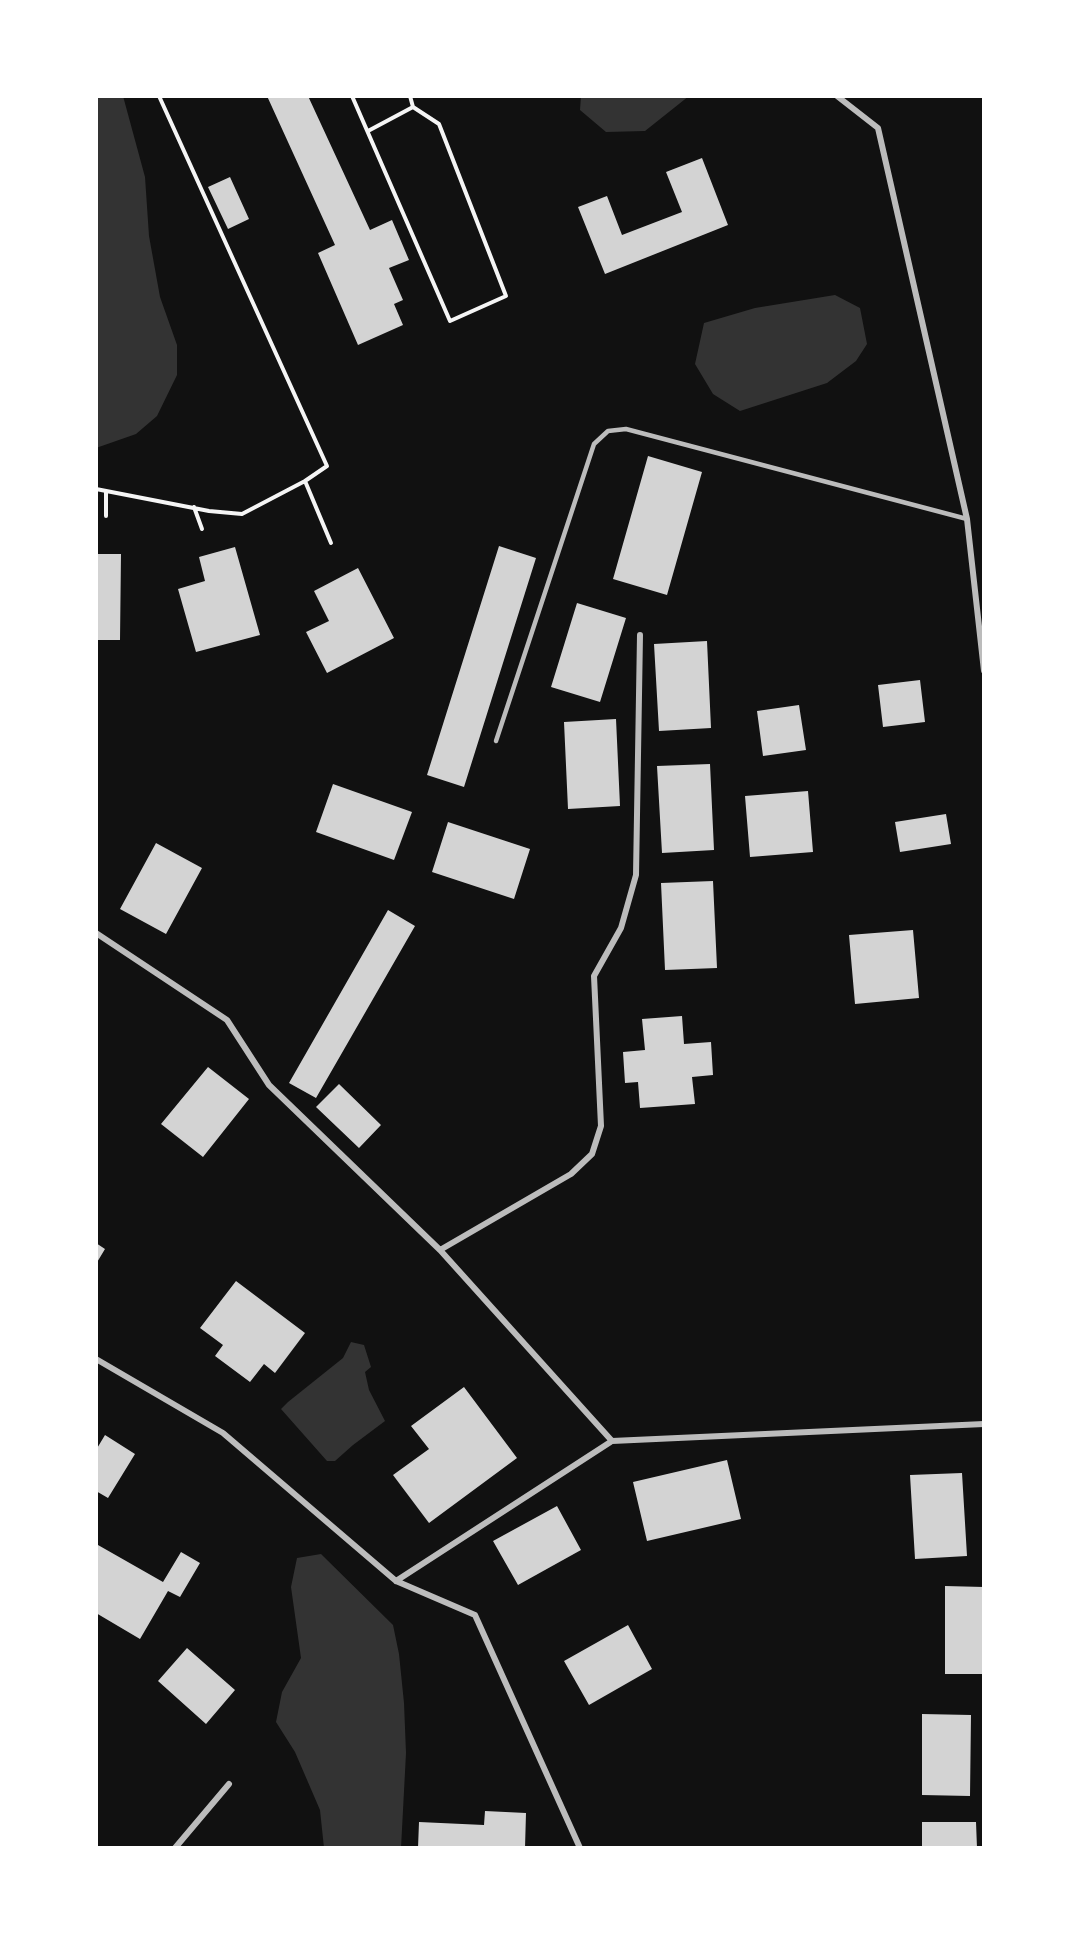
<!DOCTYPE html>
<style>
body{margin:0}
#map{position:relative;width:1080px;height:1944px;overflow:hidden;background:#111;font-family:"Fira Sans Condensed",sans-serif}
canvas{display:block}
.frame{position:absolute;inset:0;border:98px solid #fff;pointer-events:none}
</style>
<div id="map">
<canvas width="1080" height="1944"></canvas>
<div class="frame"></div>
</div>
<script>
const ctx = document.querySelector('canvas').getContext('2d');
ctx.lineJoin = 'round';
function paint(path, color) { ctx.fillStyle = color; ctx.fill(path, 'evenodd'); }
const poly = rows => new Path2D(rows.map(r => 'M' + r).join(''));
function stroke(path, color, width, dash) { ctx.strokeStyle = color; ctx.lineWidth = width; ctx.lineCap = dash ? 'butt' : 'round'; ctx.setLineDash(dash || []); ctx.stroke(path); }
const water = poly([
 [96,96,123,96,145,177,149,236,160,297,177,345,177,375,157,416,136,434,96,448],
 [581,96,689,96,645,131,606,132,580,110],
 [835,295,860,308,867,344,856,361,827,383,740,411,713,394,695,364,704,323,755,308],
 [351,1342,364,1345,371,1367,365,1372,369,1390,385,1421,353,1445,335,1461,327,1461,281,1409,288,1402,343,1358],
 [321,1554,393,1625,399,1654,404,1703,406,1753,401,1848,324,1848,320,1810,295,1752,276,1722,282,1692,301,1658,291,1587,297,1558]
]);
const building = poly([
 [267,96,308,96,370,230,392,220,409,260,389,268,403,300,394,304,403,325,358,345,318,253,335,245],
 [702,158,728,225,605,274,578,207,607,196,622,235,682,212,666,172],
 [230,177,249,219,228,229,208,187],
 [648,456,702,472,667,595,613,579],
 [499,546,536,558,464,787,427,775],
 [235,547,260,635,196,652,178,589,205,581,199,557],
 [96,554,121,554,120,640,96,640],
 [358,568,394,638,327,673,306,632,329,621,314,591],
 [577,603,626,618,600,702,551,687],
 [707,641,711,728,659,731,654,644],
 [920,680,925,722,883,727,878,685],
 [799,705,806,750,763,756,757,711],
 [616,719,620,806,568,809,564,722],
 [710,764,714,850,662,853,657,766],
 [333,784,412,812,394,860,316,832],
 [808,791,813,852,750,857,745,796],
 [946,814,951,844,900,852,895,822],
 [448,822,530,849,514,899,432,872],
 [156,843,202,868,166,934,120,909],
 [713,881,717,968,665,970,661,883],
 [388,910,415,926,316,1098,289,1083],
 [913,930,919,998,855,1004,849,935],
 [682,1016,684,1044,711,1042,713,1075,692,1077,695,1104,640,1108,638,1082,625,1083,623,1052,645,1050,642,1019],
 [208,1067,249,1099,203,1157,161,1124],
 [339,1084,381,1125,359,1148,316,1107],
 [96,1243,105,1249,96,1264],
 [236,1281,305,1333,275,1373,264,1364,250,1382,215,1356,223,1345,200,1328],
 [464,1387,517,1458,429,1523,393,1475,429,1449,411,1426],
 [105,1435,135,1454,108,1498,96,1491,96,1450],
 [727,1460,741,1519,647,1541,633,1482],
 [962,1473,967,1556,915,1559,910,1475],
 [557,1506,581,1550,518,1585,493,1541],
 [98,1545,163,1582,181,1552,200,1563,180,1597,168,1591,140,1639,96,1613],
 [945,1586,984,1587,984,1674,945,1674],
 [628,1625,652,1669,589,1705,564,1661],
 [187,1648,235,1690,206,1724,158,1681],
 [922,1714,971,1715,970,1796,922,1795],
 [485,1811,526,1813,525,1848,418,1848,419,1822,484,1825],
 [922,1822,976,1822,977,1848,922,1848]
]);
const path = poly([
 [352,96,450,321,506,296,439,124,413,107,368,131],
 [410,96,413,107],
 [305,481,331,543],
 [96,489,209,511,242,514,305,481,327,466,159,96],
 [194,507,202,529],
 [106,516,106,491]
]);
const service = poly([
 [496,741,594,444,608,431,626,429,967,519]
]);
const minor = poly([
 [837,96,878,128,967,519,984,671],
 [96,933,227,1020,269,1085,440,1250,571,1174,592,1154,601,1126,594,976,621,928,636,875,640,635],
 [440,1250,612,1441],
 [96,1359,223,1433,396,1581,475,1615,580,1848],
 [396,1581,612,1441,984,1424],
 [175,1848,229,1784]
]);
paint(water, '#333');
paint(building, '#d3d3d3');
stroke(path, '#f5f5f5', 4);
stroke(service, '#bcbcbc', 4.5);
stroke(minor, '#bcbcbc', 6);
</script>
